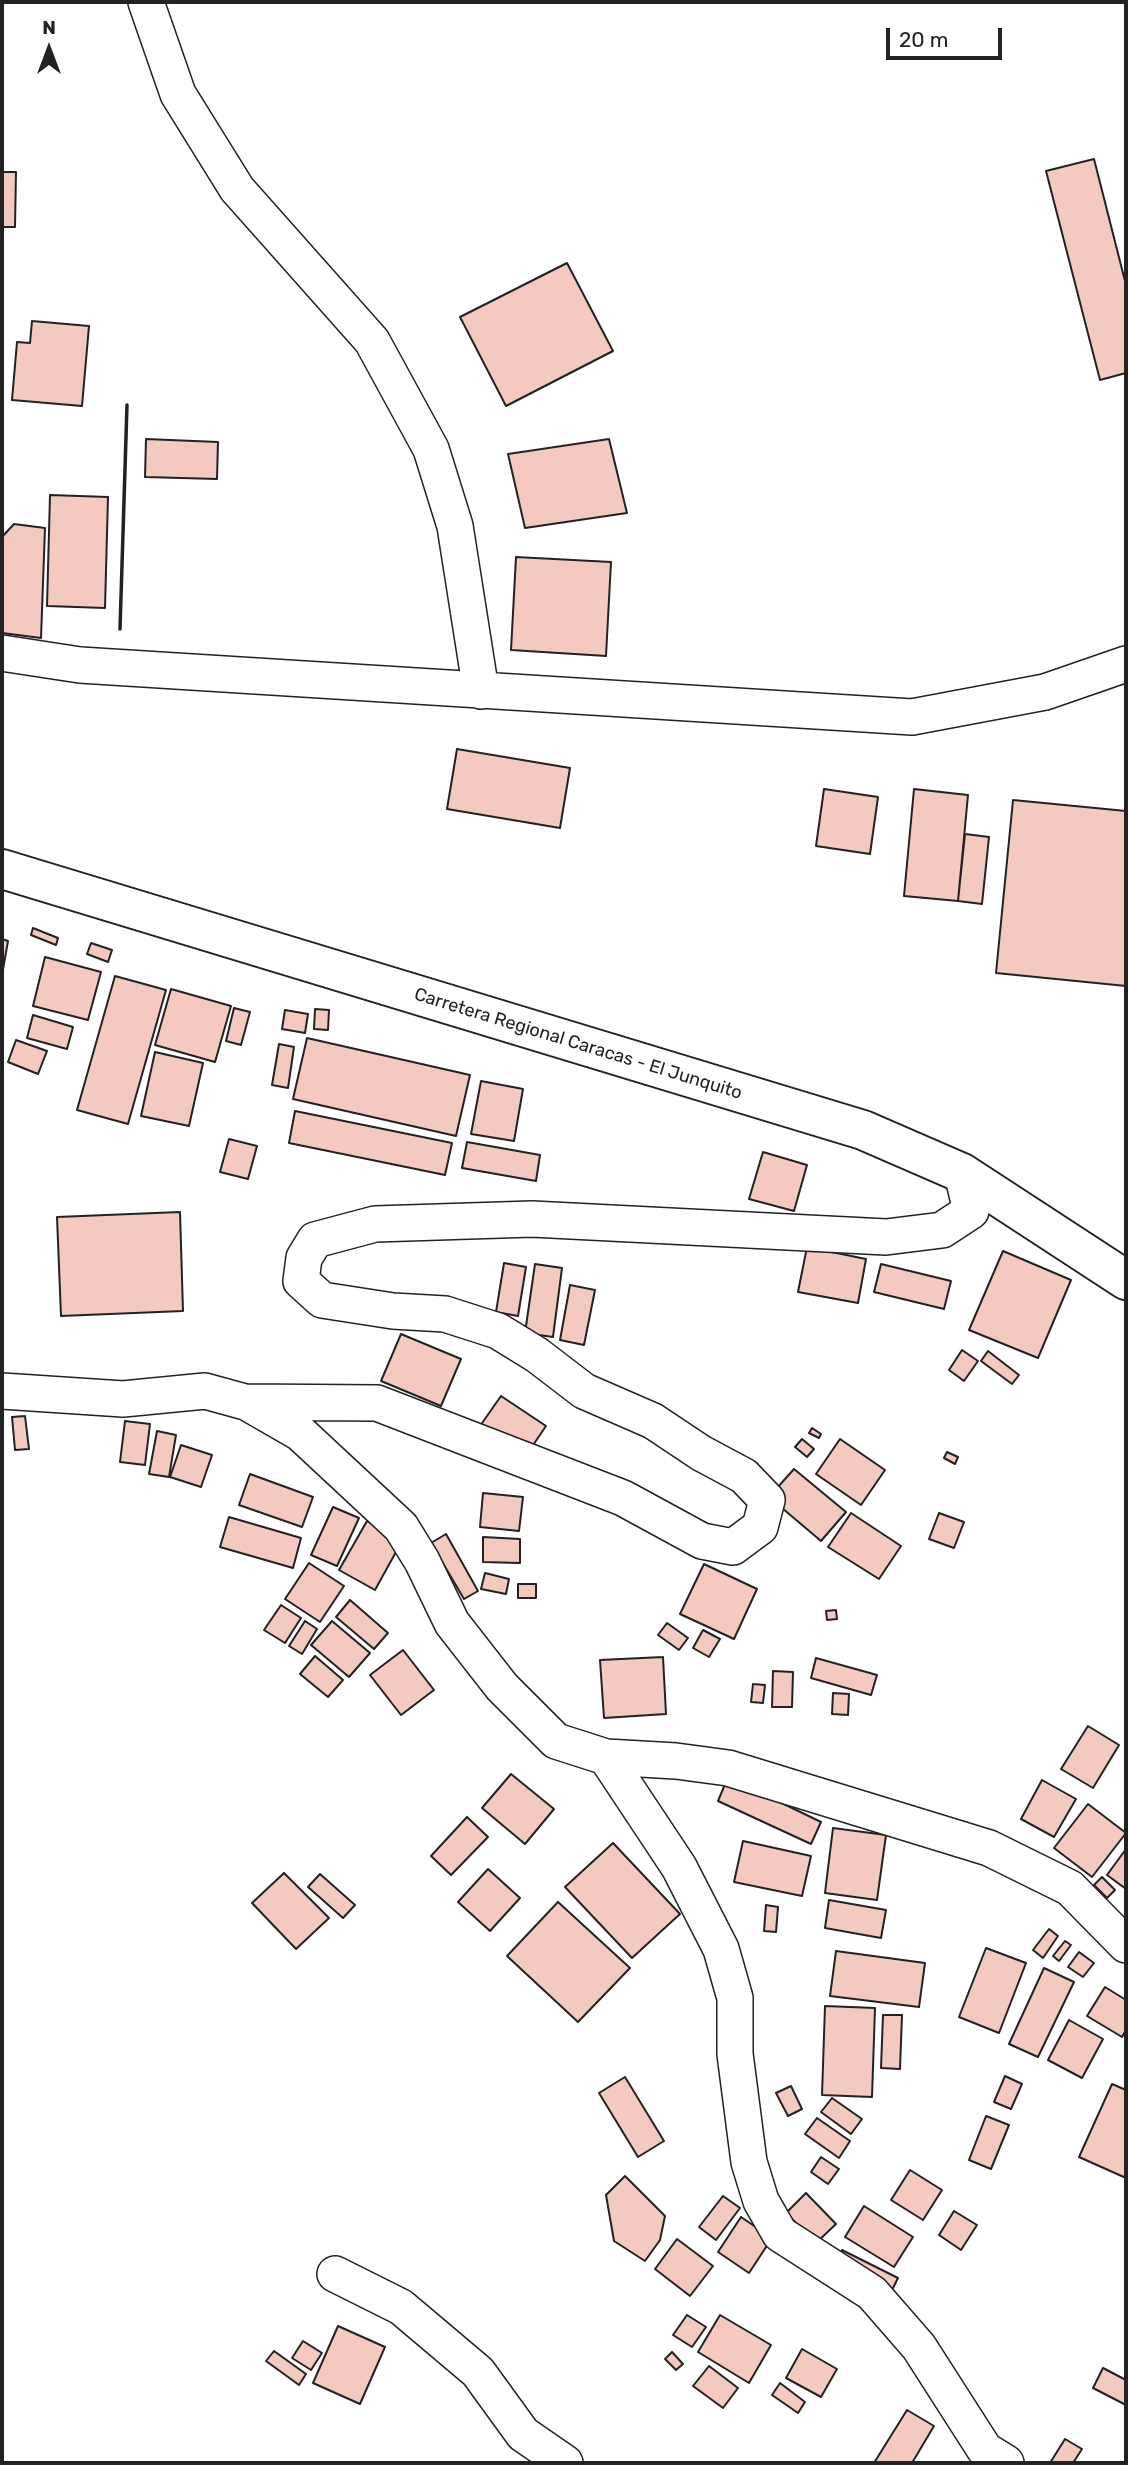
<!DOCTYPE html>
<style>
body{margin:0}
#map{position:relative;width:1128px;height:2465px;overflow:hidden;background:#fff;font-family:Rubik,sans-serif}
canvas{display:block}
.frame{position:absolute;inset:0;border:4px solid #222;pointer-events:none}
.north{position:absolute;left:14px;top:14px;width:70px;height:70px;-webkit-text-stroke:5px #fff;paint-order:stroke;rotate:0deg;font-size:19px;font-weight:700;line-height:28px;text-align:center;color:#222}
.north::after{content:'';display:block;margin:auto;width:24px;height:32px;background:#222;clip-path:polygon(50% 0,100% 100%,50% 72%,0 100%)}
.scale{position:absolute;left:886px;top:28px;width:116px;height:32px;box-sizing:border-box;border:4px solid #222;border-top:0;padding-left:9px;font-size:21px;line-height:24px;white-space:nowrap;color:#222;-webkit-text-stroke:5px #fff;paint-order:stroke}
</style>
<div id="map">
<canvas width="1128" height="2465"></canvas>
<div class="frame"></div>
<div class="north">N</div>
<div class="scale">20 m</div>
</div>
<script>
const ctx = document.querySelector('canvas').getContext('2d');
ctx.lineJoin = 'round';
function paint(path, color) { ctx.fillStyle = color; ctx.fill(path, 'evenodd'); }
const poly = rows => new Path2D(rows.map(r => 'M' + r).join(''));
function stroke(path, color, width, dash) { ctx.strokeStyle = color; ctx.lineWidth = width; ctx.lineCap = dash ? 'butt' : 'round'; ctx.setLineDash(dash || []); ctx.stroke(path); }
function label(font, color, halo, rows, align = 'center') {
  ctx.font = font + ' Rubik,sans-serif'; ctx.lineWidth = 5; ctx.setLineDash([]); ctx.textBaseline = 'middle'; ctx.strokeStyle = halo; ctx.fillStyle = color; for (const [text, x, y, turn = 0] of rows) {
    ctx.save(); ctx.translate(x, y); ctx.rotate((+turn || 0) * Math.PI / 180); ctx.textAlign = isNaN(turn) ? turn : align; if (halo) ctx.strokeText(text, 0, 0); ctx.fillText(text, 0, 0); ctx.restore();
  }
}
const building = poly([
 [1094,159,1126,285,1126,373,1100,380,1046,171,1094,159],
 [2,172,16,172,15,227,2,227,2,172],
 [567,263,613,351,506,406,460,317,567,263],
 [32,321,89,326,82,406,12,400,17,342,30,343,32,321],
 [146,439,218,442,217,479,145,477,146,439],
 [609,439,627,513,525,528,508,454,609,439],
 [50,495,108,497,105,608,47,606,50,495],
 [14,524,45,528,41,638,2,633,2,537,14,524],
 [516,557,611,562,606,656,511,650,516,557],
 [457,749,570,768,560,828,447,809,457,749],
 [824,789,878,797,870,854,816,846,824,789],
 [914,789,968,795,958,901,904,896,914,789],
 [1013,800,1126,811,1126,986,996,973,1013,800],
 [965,834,989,837,982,904,958,901,965,834],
 [33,928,58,938,56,945,31,935,33,928],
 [2,939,8,941,2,975,2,939],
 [91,943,112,950,108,962,87,954,91,943],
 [45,957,101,972,88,1020,33,1006,45,957],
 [115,976,166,990,128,1124,77,1110,115,976],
 [171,989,231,1006,215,1062,155,1045,171,989],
 [234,1008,250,1012,241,1045,226,1041,234,1008],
 [315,1009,329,1010,328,1030,314,1029,315,1009],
 [285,1010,308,1014,305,1033,282,1029,285,1010],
 [33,1015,73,1027,67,1049,27,1038,33,1015],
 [307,1038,470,1075,456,1136,293,1099,307,1038],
 [16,1040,47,1051,38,1074,8,1062,16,1040],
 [279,1044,294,1047,288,1088,272,1085,279,1044],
 [155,1052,203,1063,189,1126,141,1116,155,1052],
 [481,1081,523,1089,514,1141,471,1134,481,1081],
 [295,1111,452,1143,445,1175,289,1143,295,1111],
 [229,1139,257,1146,248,1179,220,1172,229,1139],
 [467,1142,540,1155,536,1181,462,1168,467,1142],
 [763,1152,807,1165,794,1211,749,1199,763,1152],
 [180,1212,183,1311,61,1316,57,1217,180,1212],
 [807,1247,866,1259,858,1303,798,1292,807,1247],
 [1003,1251,1071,1280,1038,1358,969,1330,1003,1251],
 [504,1263,526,1267,518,1316,496,1312,504,1263],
 [535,1264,562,1268,553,1337,525,1333,535,1264],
 [881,1264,951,1281,944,1309,874,1292,881,1264],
 [570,1285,595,1290,584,1345,560,1340,570,1285],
 [401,1334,461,1359,441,1406,381,1381,401,1334],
 [962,1350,978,1361,964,1381,949,1370,962,1350],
 [988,1351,1019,1375,1012,1384,981,1361,988,1351],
 [501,1396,546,1426,525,1457,480,1426,501,1396],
 [25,1416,29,1449,15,1450,12,1417,25,1416],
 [125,1421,150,1424,145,1465,120,1462,125,1421],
 [812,1428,821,1434,819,1438,809,1433,812,1428],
 [157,1431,176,1435,169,1477,149,1474,157,1431],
 [802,1439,814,1449,807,1457,795,1447,802,1439],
 [840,1439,885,1470,861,1505,816,1474,840,1439],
 [181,1445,212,1455,201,1487,170,1477,181,1445],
 [947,1452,958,1457,955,1464,944,1458,947,1452],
 [794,1469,846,1512,821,1541,769,1497,794,1469],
 [250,1474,313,1497,302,1527,239,1505,250,1474],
 [483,1493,523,1497,519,1531,480,1527,483,1493],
 [333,1507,359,1518,337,1566,311,1555,333,1507],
 [851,1513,901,1546,879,1579,828,1547,851,1513],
 [939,1513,964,1522,954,1548,929,1539,939,1513],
 [229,1517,301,1538,293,1568,220,1547,229,1517],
 [367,1521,402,1541,375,1590,339,1570,367,1521],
 [446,1534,478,1591,464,1599,431,1543,446,1534],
 [483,1537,520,1539,520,1563,483,1562,483,1537],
 [309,1563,344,1586,320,1622,285,1599,309,1563],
 [704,1564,757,1589,734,1639,680,1614,704,1564],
 [485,1573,509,1579,506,1594,481,1589,485,1573],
 [518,1584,536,1584,536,1598,518,1598,518,1584],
 [350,1600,388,1633,374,1649,336,1617,350,1600],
 [281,1605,301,1618,285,1643,264,1630,281,1605],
 [836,1610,837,1619,827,1620,826,1611,836,1610],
 [305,1621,317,1629,302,1654,289,1646,305,1621],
 [332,1621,370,1653,349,1677,311,1645,332,1621],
 [667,1623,688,1638,679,1650,658,1635,667,1623],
 [703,1630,720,1639,709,1657,693,1648,703,1630],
 [403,1650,434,1690,401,1715,370,1675,403,1650],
 [315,1656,343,1680,328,1697,300,1674,315,1656],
 [663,1657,666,1714,604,1718,600,1660,663,1657],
 [816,1658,877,1675,871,1695,811,1678,816,1658],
 [773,1671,793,1672,792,1707,772,1707,773,1671],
 [753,1684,765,1685,763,1703,751,1702,753,1684],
 [833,1693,849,1694,848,1715,832,1714,833,1693],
 [1088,1726,1119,1745,1093,1788,1061,1769,1088,1726],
 [511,1774,554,1809,525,1844,482,1808,511,1774],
 [728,1777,821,1822,811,1844,718,1801,728,1777],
 [1042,1780,1076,1799,1054,1837,1021,1819,1042,1780],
 [1088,1804,1126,1833,1092,1877,1054,1848,1088,1804],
 [467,1817,488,1837,451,1875,431,1856,467,1817],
 [833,1828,886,1835,877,1900,825,1893,833,1828],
 [743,1841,811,1856,802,1896,734,1882,743,1841],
 [613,1843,680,1914,632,1958,565,1887,613,1843],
 [1126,1849,1126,1889,1107,1875,1126,1849],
 [488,1869,520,1898,490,1931,458,1902,488,1869],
 [284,1873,329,1918,296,1949,252,1903,284,1873],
 [320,1874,355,1905,343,1918,308,1887,320,1874],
 [1102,1877,1115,1890,1107,1898,1094,1885,1102,1877],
 [829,1900,886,1910,881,1938,825,1928,829,1900],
 [558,1902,630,1968,578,2022,507,1956,558,1902],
 [766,1905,778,1907,776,1932,764,1931,766,1905],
 [1049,1929,1058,1936,1043,1958,1033,1950,1049,1929],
 [1065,1941,1071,1945,1059,1961,1053,1956,1065,1941],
 [986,1948,1026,1963,999,2033,959,2017,986,1948],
 [836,1951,925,1963,919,2007,830,1996,836,1951],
 [1079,1952,1094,1963,1083,1977,1068,1967,1079,1952],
 [1044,1968,1074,1982,1038,2057,1009,2044,1044,1968],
 [1105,1987,1126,2000,1126,2030,1122,2037,1087,2016,1105,1987],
 [825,2006,875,2008,872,2097,822,2095,825,2006],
 [883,2015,902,2015,900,2069,881,2068,883,2015],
 [1069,2020,1103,2039,1082,2078,1048,2060,1069,2020],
 [1005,2076,1022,2084,1011,2109,994,2102,1005,2076],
 [625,2077,664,2141,638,2157,599,2093,625,2077],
 [1112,2084,1126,2090,1126,2178,1079,2157,1112,2084],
 [791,2086,802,2109,788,2116,776,2093,791,2086],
 [832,2098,862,2119,851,2134,821,2112,832,2098],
 [986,2116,1009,2125,991,2169,969,2160,986,2116],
 [817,2118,850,2141,839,2158,805,2134,817,2118],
 [821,2157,839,2169,828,2184,811,2172,821,2157],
 [910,2170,942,2190,923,2220,891,2200,910,2170],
 [625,2176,665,2216,660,2240,645,2261,614,2241,606,2195,625,2176],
 [806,2193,836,2224,816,2243,786,2213,806,2193],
 [723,2196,740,2208,716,2240,699,2227,723,2196],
 [864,2206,913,2237,894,2267,845,2237,864,2206],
 [954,2211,977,2225,961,2250,939,2235,954,2211],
 [741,2217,772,2238,749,2273,718,2252,741,2217],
 [677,2239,713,2266,690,2296,655,2269,677,2239],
 [842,2250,898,2278,888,2298,832,2271,842,2250],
 [687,2315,706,2327,692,2347,673,2335,687,2315],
 [720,2315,771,2345,749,2383,698,2352,720,2315],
 [338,2326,385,2347,360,2404,313,2383,338,2326],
 [303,2341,322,2353,311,2370,292,2358,303,2341],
 [802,2349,837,2369,821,2397,786,2378,802,2349],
 [274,2351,306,2374,299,2385,266,2361,274,2351],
 [672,2352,683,2364,676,2370,665,2359,672,2352],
 [709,2366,738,2388,723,2408,693,2386,709,2366],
 [1103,2368,1126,2380,1126,2405,1093,2388,1103,2368],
 [780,2383,805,2402,798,2413,772,2395,780,2383],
 [907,2410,934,2426,912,2463,874,2463,907,2410],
 [1065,2439,1082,2449,1073,2463,1050,2463,1065,2439]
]);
const minor = poly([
 [146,2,178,94,237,189,372,341,431,449,455,526,481,691],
 [2,653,80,665,912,717,1045,692,1126,664],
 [2,1391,123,1399,205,1391,245,1402,377,1403,623,1498,702,1541,733,1547,760,1527,767,1500,744,1476,701,1453,653,1421,584,1391,537,1355,498,1331,445,1314,393,1311,322,1300,301,1281,304,1258,315,1240,375,1224,532,1219,886,1237,942,1230,971,1211,962,1173],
 [248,1403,300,1433,401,1527,422,1561,452,1623,502,1687,556,1741,606,1757,676,1761,728,1768,989,1848,1070,1888,1126,1945],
 [606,1757,679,1867,721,1949,735,1998,735,2054,749,2162,761,2201,780,2234,872,2293,919,2347,985,2450,1006,2463],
 [335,2274,401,2307,478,2372,523,2434,565,2463]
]);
const primary = poly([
 [2,869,863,1130,962,1173,1126,1280]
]);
const wall = poly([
 [120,629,127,405]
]);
const streetNames = [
 ["Carretera Regional Caracas - El Junquito",578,1044,17]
];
paint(building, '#f3c9c0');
stroke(building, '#222', 2);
stroke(minor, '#222', 38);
stroke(primary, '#222', 42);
stroke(minor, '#fff', 35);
stroke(primary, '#fff', 38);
stroke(wall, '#222', 3.5);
label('18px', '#222', '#fff', streetNames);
</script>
